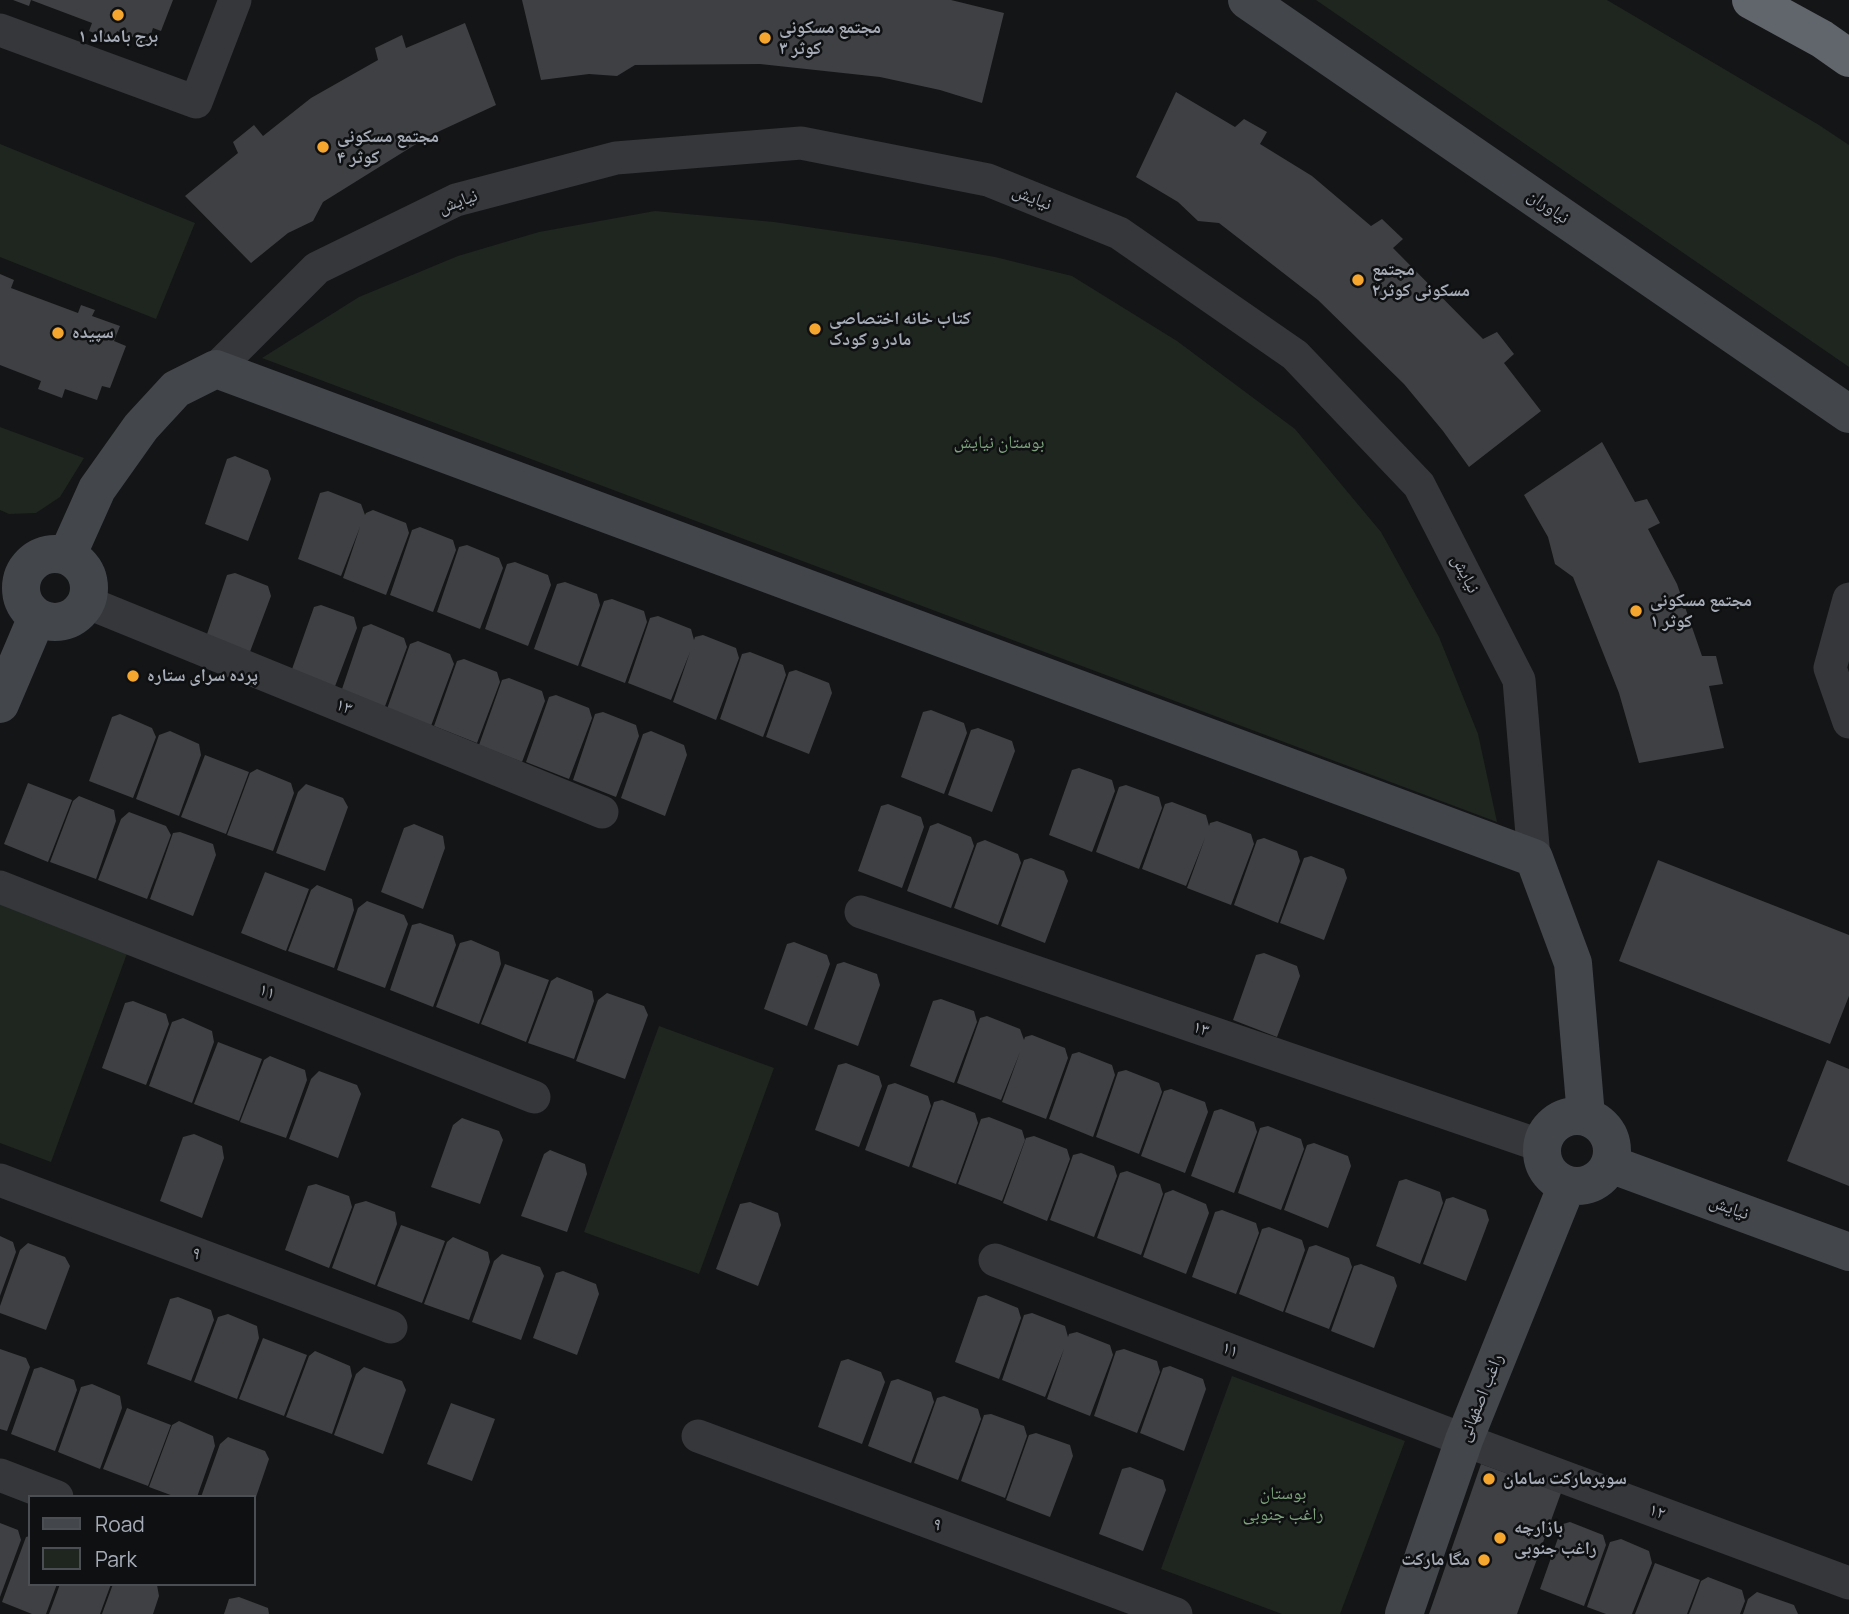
<!DOCTYPE html>
<meta charset="utf-8">
<style>
body{margin:0}
#map{position:relative;width:1849px;height:1614px;overflow:hidden;background:#141516;font-family:Manrope,sans-serif}
canvas{display:block}
.legend{position:absolute;left:28px;top:1495px;width:228px;height:91px;box-sizing:border-box;background:#0f1011;border:2px solid #4b4e53;margin:0;padding:9px 12px;list-style:none;font-size:21px;color:#a6acb7}
.legend li{display:flex;align-items:center;gap:14px;height:35px}
.legend b{width:35px;border:2px solid #4b4e53}
</style>
<div id="map">
<canvas width="1849" height="1614"></canvas>
<ul class="legend">
<li><b style="height:9px;background:#43464b"></b>Road</li>
<li><b style="height:19px;background:#1e261f"></b>Park</li>
</ul>
</div>
<script>
const ctx = document.querySelector('canvas').getContext('2d');
ctx.lineJoin = 'round';
function paint(path, color) { ctx.fillStyle = color; ctx.fill(path, 'evenodd'); }
const poly = rows => new Path2D(rows.map(r => 'M' + r).join(''));
function stroke(path, color, width, dash) { ctx.strokeStyle = color; ctx.lineWidth = width; ctx.lineCap = dash ? 'butt' : 'round'; ctx.setLineDash(dash || []); ctx.stroke(path); }
function label(font, color, halo, rows, align = 'center') {
  ctx.font = font + ' Manrope,"Noto Naskh Arabic",sans-serif'; ctx.lineWidth = 5; ctx.setLineDash([]); ctx.textBaseline = 'middle'; ctx.strokeStyle = halo; ctx.fillStyle = color; for (const [text, x, y, turn = 0] of rows) {
    ctx.save(); ctx.translate(x, y); ctx.rotate((+turn || 0) * Math.PI / 180); ctx.textAlign = isNaN(turn) ? turn : align; if (halo) ctx.strokeText(text, 0, 0); ctx.fillText(text, 0, 0); ctx.restore();
  }
}
const green = poly([
 [1316,0,1607,0,1819,125,1849,145,1849,367],
 [0,144,195,223,156,319,0,257],
 [655,211,774,222,916,243,995,257,1072,276,1177,341,1295,429,1381,532,1439,637,1478,734,1497,822,262,358,359,297,458,256,539,232],
 [0,427,84,458,60,497,36,513,9,514,0,510],
 [0,901,129,948,51,1162,0,1143],
 [659,1026,774,1068,699,1274,584,1232],
 [1232,1376,1405,1441,1340,1614,1282,1614,1161,1569]
]);
const building = poly([
 [13,0,31,0,29,6],
 [31,0,173,0,161,31,153,28,148,43,117,31,113,41,89,31,92,23],
 [522,0,951,0,1004,13,982,103,940,90,880,77,760,64,635,65,617,76,589,74,541,80],
 [465,23,496,105,429,136,323,202,313,221,288,233,251,263,185,196,238,153,233,142,254,125,263,136,311,98,378,60,375,48,402,35,406,48],
 [1176,92,1235,127,1244,119,1267,132,1260,144,1312,176,1371,226,1382,219,1403,239,1393,248,1483,339,1497,332,1514,354,1504,363,1541,411,1469,467,1443,431,1404,384,1318,300,1219,223,1198,221,1178,202,1136,177],
 [0,274,14,280,11,288,78,313,81,305,95,310,92,316,120,326,114,341,126,346,110,388,102,386,97,400,65,389,62,398,38,389,41,381,0,365],
 [1602,442,1635,502,1647,499,1660,523,1648,529,1677,584,1702,656,1716,656,1723,684,1709,686,1724,748,1639,763,1619,693,1573,577,1555,564,1548,537,1524,495],
 [235,456,268,470,271,479,248,541,205,524,227,459],
 [328,491,361,504,365,515,366,513,373,510,406,523,409,533,386,595,343,578,360,527,341,576,298,559,320,493],
 [420,527,453,540,456,550,433,612,390,595,412,530],
 [467,545,499,558,503,568,480,629,437,612,459,547],
 [515,562,548,575,551,585,528,646,485,629,507,564],
 [235,573,268,586,271,596,248,657,205,640,227,575],
 [565,582,597,594,600,605,578,666,534,649,557,584],
 [612,599,644,611,647,622,625,683,581,666,604,601],
 [321,605,354,617,357,628,334,689,291,672,314,607],
 [658,616,691,629,694,640,695,637,703,635,736,648,739,658,716,720,673,702,690,652,671,700,628,683,650,618],
 [371,624,404,638,407,647,384,709,341,692,363,627],
 [418,641,450,654,454,664,431,726,387,709,410,644],
 [750,652,783,665,786,675,763,737,720,719,742,654],
 [464,659,497,672,500,682,477,743,434,726,457,661],
 [796,670,829,683,832,693,809,754,766,737,789,672],
 [509,678,542,691,545,701,522,762,479,745,502,680],
 [556,695,589,708,592,718,569,779,526,762,549,697],
 [931,710,964,723,967,733,944,794,901,777,923,712],
 [603,712,636,725,639,736,616,797,573,780,595,714],
 [120,714,152,728,156,737,133,798,89,781,112,717],
 [978,728,1012,741,1015,751,992,812,948,795,971,730],
 [170,731,199,744,201,755,179,816,136,799,159,735],
 [651,731,684,745,687,755,665,816,621,798,643,734],
 [205,755,249,772,226,834,181,817],
 [1079,768,1112,780,1115,791,1092,852,1049,835,1072,770],
 [257,769,291,783,294,793,273,851,227,835,250,773],
 [28,783,72,800,48,862,4,844],
 [306,784,343,798,348,807,325,871,276,853,298,792],
 [1126,785,1159,797,1162,808,1139,869,1096,852,1119,787],
 [79,796,114,810,116,821,96,879,50,862,73,801],
 [1172,802,1206,815,1209,826,1210,823,1217,821,1251,834,1254,844,1231,905,1187,888,1205,838,1186,886,1142,869,1165,804],
 [888,804,921,817,924,827,902,888,858,871,881,806],
 [129,812,166,826,171,835,147,899,98,880,121,819],
 [938,823,971,837,974,846,951,908,907,891,930,826],
 [414,824,443,836,445,848,423,909,381,892,404,828],
 [180,832,213,844,216,855,193,916,150,899,173,833],
 [1264,838,1297,851,1300,861,1278,923,1234,905,1257,840],
 [985,840,1018,854,1021,863,998,925,954,908,977,843],
 [1311,856,1344,869,1347,878,1324,940,1280,923,1304,858],
 [1031,858,1064,871,1068,881,1045,943,1001,926,1024,860],
 [1658,860,1849,935,1849,996,1830,1044,1619,961],
 [265,872,309,889,286,951,241,933],
 [317,885,352,899,354,910,334,968,288,951,311,890],
 [367,901,404,915,408,924,385,988,337,970,358,908],
 [420,923,453,935,456,945,433,1007,390,990,412,925],
 [471,940,499,952,501,964,479,1024,436,1007,460,943],
 [794,942,827,955,830,964,807,1026,764,1009,787,944],
 [1264,953,1297,966,1300,976,1277,1037,1233,1020,1256,955],
 [844,962,877,974,880,985,858,1046,814,1029,837,964],
 [505,964,549,980,526,1042,481,1024],
 [557,977,592,991,594,1001,574,1059,528,1043,551,981],
 [607,993,644,1006,648,1015,625,1079,576,1061,598,1000],
 [941,999,974,1011,977,1022,954,1083,910,1066,933,1001],
 [133,1001,166,1014,169,1024,146,1085,102,1068,125,1003],
 [987,1016,1020,1029,1024,1040,1025,1037,1032,1035,1065,1048,1068,1058,1046,1119,1002,1102,1020,1052,1001,1100,957,1083,980,1018],
 [183,1018,212,1031,214,1042,192,1103,149,1086,172,1022],
 [218,1042,262,1059,239,1121,194,1104],
 [1079,1052,1112,1065,1115,1075,1093,1137,1049,1119,1072,1054],
 [270,1056,305,1070,307,1080,286,1138,240,1122,264,1060],
 [1827,1060,1849,1069,1849,1186,1787,1161],
 [846,1063,879,1076,882,1086,859,1147,815,1130,838,1065],
 [1126,1070,1159,1083,1162,1092,1139,1154,1096,1137,1118,1072],
 [319,1071,357,1085,361,1094,338,1158,289,1139,311,1079],
 [895,1083,928,1096,931,1106,909,1167,865,1150,888,1085],
 [1171,1089,1205,1102,1208,1112,1185,1173,1141,1156,1164,1091],
 [942,1100,975,1113,978,1123,956,1184,912,1167,934,1102],
 [1221,1109,1254,1122,1257,1132,1234,1193,1191,1176,1214,1111],
 [989,1117,1022,1130,1025,1140,1002,1201,958,1184,981,1119],
 [462,1118,499,1131,503,1140,480,1204,431,1187,453,1125],
 [1268,1126,1301,1139,1304,1149,1281,1210,1238,1193,1260,1128],
 [194,1134,222,1146,224,1158,202,1218,160,1201,183,1137],
 [1034,1136,1067,1149,1070,1159,1047,1221,1003,1203,1026,1138],
 [1314,1143,1348,1156,1351,1166,1328,1228,1284,1210,1307,1145],
 [550,1150,585,1164,587,1174,567,1232,521,1216,544,1154],
 [1081,1153,1114,1166,1117,1176,1094,1237,1050,1220,1073,1155],
 [1127,1171,1160,1184,1163,1194,1141,1255,1097,1238,1120,1173],
 [1406,1179,1440,1192,1443,1203,1420,1264,1376,1246,1399,1181],
 [316,1184,349,1196,352,1207,329,1268,285,1250,308,1186],
 [1173,1190,1206,1204,1209,1213,1186,1274,1143,1257,1165,1193],
 [1453,1197,1486,1210,1489,1220,1466,1281,1423,1264,1446,1199],
 [366,1201,395,1212,397,1224,375,1285,332,1268,355,1204],
 [750,1202,778,1213,781,1225,758,1286,716,1269,740,1204],
 [1222,1210,1256,1223,1259,1233,1236,1294,1192,1277,1215,1212],
 [401,1225,445,1241,422,1303,377,1286],
 [1269,1227,1302,1240,1305,1250,1283,1312,1239,1294,1262,1229],
 [0,1236,13,1242,16,1252,0,1296],
 [453,1237,488,1252,490,1262,469,1320,424,1304,447,1242],
 [28,1243,65,1257,70,1266,46,1330,0,1313,0,1306,20,1250],
 [1316,1245,1349,1258,1352,1267,1329,1329,1285,1312,1309,1247],
 [502,1254,540,1267,544,1276,521,1340,472,1322,494,1261],
 [1361,1264,1394,1277,1397,1286,1374,1348,1331,1331,1354,1266],
 [563,1271,596,1284,599,1294,577,1355,533,1338,556,1273],
 [986,1295,1018,1308,1021,1318,999,1379,955,1362,978,1297],
 [178,1297,211,1310,214,1320,191,1381,147,1364,170,1299],
 [1032,1313,1065,1326,1068,1337,1069,1334,1077,1332,1110,1345,1113,1355,1090,1416,1047,1399,1064,1349,1045,1397,1002,1380,1024,1315],
 [228,1314,257,1326,259,1338,237,1399,194,1382,218,1317],
 [263,1338,307,1355,284,1416,239,1399],
 [0,1349,26,1358,30,1367,7,1431,0,1429],
 [1124,1349,1157,1361,1160,1372,1137,1433,1094,1416,1116,1351],
 [315,1351,350,1366,352,1376,332,1434,286,1417,309,1356],
 [848,1359,881,1372,885,1382,862,1444,818,1427,841,1361],
 [1170,1366,1203,1379,1206,1389,1184,1451,1140,1433,1163,1368],
 [41,1367,74,1380,77,1390,55,1451,11,1434,34,1369],
 [364,1367,402,1381,406,1390,383,1454,334,1435,356,1374],
 [898,1379,931,1392,934,1402,911,1463,868,1446,891,1381],
 [92,1384,120,1396,122,1408,100,1469,58,1452,81,1387],
 [944,1396,978,1409,981,1419,958,1480,914,1463,937,1398],
 [451,1403,495,1419,472,1481,427,1464],
 [127,1408,171,1425,148,1486,103,1469],
 [991,1414,1024,1426,1027,1436,1005,1498,961,1481,984,1415],
 [179,1421,213,1436,215,1446,197,1497,176,1497,149,1487,172,1425],
 [1036,1433,1070,1445,1073,1456,1050,1517,1006,1500,1029,1435],
 [228,1437,265,1451,269,1459,256,1497,201,1497,220,1444],
 [1481,1464,1561,1493,1517,1614,1429,1614],
 [1130,1467,1163,1480,1166,1490,1143,1551,1099,1534,1122,1469],
 [1570,1522,1603,1535,1606,1545,1584,1606,1540,1589,1563,1524],
 [0,1523,18,1530,21,1540,0,1597],
 [30,1536,30,1584,57,1584,46,1614,32,1614,2,1602,26,1537],
 [1621,1539,1649,1551,1652,1563,1632,1614,1606,1614,1587,1607,1610,1542],
 [1655,1563,1700,1580,1687,1614,1635,1614],
 [1708,1577,1742,1590,1745,1601,1740,1614,1689,1614,1701,1581],
 [60,1584,111,1584,100,1614,49,1614],
 [113,1584,157,1585,159,1596,153,1614,102,1614],
 [1757,1592,1794,1605,1798,1614,1743,1614,1748,1599],
 [239,1597,268,1608,269,1614,224,1614,229,1599]
]);
const street = poly([
 [0,30,196,102,235,0],
 [216,369,317,268,456,200,616,158,801,143,988,180,1119,233,1295,355,1419,485,1519,680,1534,858],
 [1849,599,1830,668,1849,722],
 [86,602,602,812],
 [0,887,534,1097],
 [861,912,1542,1146],
 [0,1180,391,1327],
 [995,1260,1464,1440,1849,1583],
 [698,1436,1176,1614],
 [0,1475,57,1497]
]);
const secondary = poly([
 [1247,0,1849,414],
 '21 588a34 34 0 1 1 68 0a34 34 0 1 1-68 0Z',
 [67,556,97,489,141,427,176,389,216,369,1534,858,1573,963,1586,1116],
 [0,704,37,617],
 '1542 1151a35 35 0 1 1 70 0a35 35 0 1 1-70 0Z',
 [1610,1164,1849,1252],
 [1404,1614,1464,1440,1567,1185]
]);
const highway = poly([
 [1751,0,1822,39,1849,58]
]);
const markers = [
 [118,15,7,"#f5a62e"],
 [765,38,7,"#f5a62e"],
 [323,147,7,"#f5a62e"],
 [1358,280,7,"#f5a62e"],
 [815,329,7,"#f5a62e"],
 [58,333,7,"#f5a62e"],
 [1636,611,7,"#f5a62e"],
 [133,676,7,"#f5a62e"],
 [1489,1479,7,"#f5a62e"],
 [1500,1538,7,"#f5a62e"],
 [1484,1560,7,"#f5a62e"]
];
const poiNames = [
 ["مجتمع مسکونی",779,28],
 ["کوثر ۳",779,49],
 ["برج بامداد ۱",118,37,"center"],
 ["مجتمع مسکونی",337,137],
 ["کوثر ۴",337,158],
 ["مجتمع",1372,270],
 ["مسکونی کوثر۲",1372,291],
 ["کتاب خانه اختصاصی",829,319],
 ["مادر و کودک",829,340],
 ["سپیده",72,333],
 ["مجتمع مسکونی",1650,601],
 ["کوثر ۱",1650,622],
 ["پرده سرای ستاره",147,676],
 ["سوپرمارکت سامان",1503,1479],
 ["بازارچه",1514,1528],
 ["راغب جنوبی",1514,1549],
 ["مگا مارکت",1470,1560,"right"]
];
const streetNames = [
 ["نیایش",1032,198,22],
 ["نیایش",458,202,-20],
 ["نیاوران",1548,207,35],
 ["نیایش",1465,574,63],
 ["۱۳",344,707,22],
 ["۱۱",267,992,21],
 ["۱۳",1201,1029,19],
 ["نیایش",1729,1208,20],
 ["۹",196,1254,21],
 ["۱۱",1230,1350,21],
 ["راغب اصفهانی",1481,1398,-68],
 ["۱۲",1657,1512,20],
 ["۹",937,1525,20]
];
const parkNames = [
 ["بوستان نیایش",999,443],
 ["بوستان",1283,1494],
 ["راغب جنوبی",1283,1515]
];
paint(green, '#1e261f');
paint(building, '#3e4043');
stroke(street, '#35373b', 33);
stroke(secondary, '#43464b', 38);
stroke(highway, '#61656c', 38);
for (const [x, y, r, color] of markers) { const dot = new Path2D(); dot.arc(x, y, r, 0, 2 * Math.PI); ctx.fillStyle = color; ctx.fill(dot); stroke(dot, '#0f1011', 2.5); }
label('bold 18px', '#a6acb7', '#0f1011', poiNames, 'left');
label('18px', '#a6acb7', '#0f1011', streetNames);
label('18px', '#7da27d', '#0f1011', parkNames);
</script>
